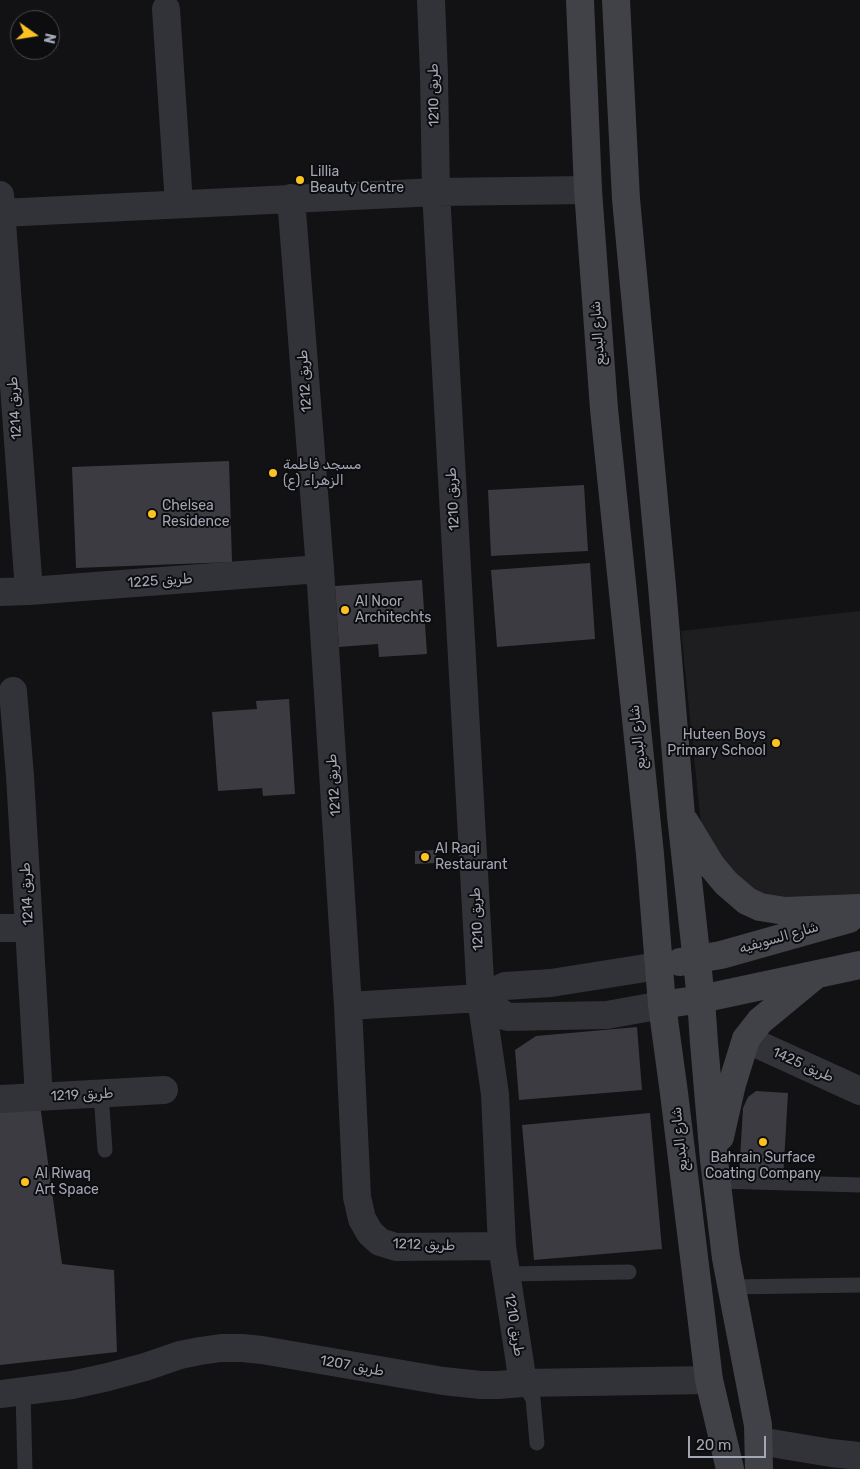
<!DOCTYPE html>
<meta charset="utf-8">
<style>
body{margin:0}
#map{position:relative;width:860px;height:1469px;overflow:hidden;background:#121113;font-family:Rubik,sans-serif}
canvas{display:block}
.north{position:absolute;left:10px;top:10px;width:50px;height:50px;box-sizing:border-box;background:#0d0c0e;border:1px solid #494a51;border-radius:50%;rotate:103deg;font-size:14px;font-weight:700;line-height:20px;text-align:center;color:#a2a6b5}
.north::after{content:'';display:block;margin:auto;width:18px;height:22px;background:#fbc322;clip-path:polygon(50% 0,100% 100%,50% 72%,0 100%)}
.scale{position:absolute;left:688px;top:1436px;width:78px;height:22px;box-sizing:border-box;border:2px solid #a2a6b5;border-top:0;padding-left:6px;font-size:15px;line-height:18px;white-space:nowrap;color:#a2a6b5;-webkit-text-stroke:4px #0d0c0e;paint-order:stroke}
</style>
<div id="map">
<canvas width="860" height="1469"></canvas>
<div class="north">N</div>
<div class="scale">20 m</div>
</div>
<script>
const ctx = document.querySelector('canvas').getContext('2d');
ctx.lineJoin = 'round';
function paint(path, color) { ctx.fillStyle = color; ctx.fill(path, 'evenodd'); }
const poly = rows => new Path2D(rows.map(r => 'M' + r).join(''));
function stroke(path, color, width, dash) { ctx.strokeStyle = color; ctx.lineWidth = width; ctx.lineCap = dash ? 'butt' : 'round'; ctx.setLineDash(dash || []); ctx.stroke(path); }
function label(font, color, halo, rows, align = 'center') {
  ctx.font = font + ' Rubik,"Noto Sans Arabic",sans-serif'; ctx.lineWidth = 4; ctx.setLineDash([]); ctx.textBaseline = 'middle'; ctx.strokeStyle = halo; ctx.fillStyle = color; for (const [text, x, y, turn = 0] of rows) {
    ctx.save(); ctx.translate(x, y); ctx.rotate((+turn || 0) * Math.PI / 180); ctx.textAlign = isNaN(turn) ? turn : align; if (halo) ctx.strokeText(text, 0, 0); ctx.fillText(text, 0, 0); ctx.restore();
  }
}
const built = poly([
 [860,611,860,895,811,906,736,888,704,854,681,631]
]);
const building = poly([
 [229,461,232,562,76,568,72,467],
 [584,485,588,551,491,556,488,490],
 [590,563,595,639,497,647,491,570],
 [422,580,427,654,379,657,378,644,339,647,335,586],
 [289,699,295,794,263,796,262,788,218,791,212,712,257,709,256,701],
 [436,850,436,863,415,864,415,851],
 [637,1027,642,1090,519,1100,515,1050,536,1036],
 [756,1091,788,1093,783,1179,739,1176,743,1108,748,1097],
 [39,1097,62,1264,114,1270,117,1352,0,1365,0,1101],
 [650,1113,662,1249,534,1260,522,1125]
]);
const lane = poly([
 [101,1094,105,1150],
 [717,1181,860,1185],
 [506,1274,629,1272],
 [731,1287,860,1285],
 [523,1383,533,1399,537,1443],
 [23,1392,25,1469]
]);
const street = poly([
 [431,0,434,75,436,192,481,998,495,1094,502,1246,523,1383],
 [166,9,179,204],
 [0,195,29,591],
 [291,198,320,569,348,1006,357,1197,362,1219,370,1233,380,1242,396,1247,502,1246],
 [1,213,436,192,588,190],
 [0,592,29,591,320,569],
 [13,691,20,776,39,1097],
 [0,928,29,928],
 [481,998,507,1017,607,1015,662,1005],
 [348,1006,481,998,505,986,551,983,658,966],
 [746,1039,860,1091],
 [0,1099,164,1090],
 [0,1394,72,1385,108,1377,145,1367,180,1355,200,1351,221,1348,242,1348,262,1350,443,1381,481,1385,498,1385,523,1383,709,1380],
 [759,1441,831,1453,860,1456]
]);
const secondary = poly([
 [580,0,588,190,604,409,650,854,662,1005,674,1093,709,1380,730,1469],
 [616,0,626,199,662,586,681,816,701,999,704,1043,714,1160,726,1258,758,1425,759,1469],
 [685,822,711,865,726,883,747,901,760,907,785,911,860,908],
 [680,962,721,955,849,919],
 [662,1005,701,999,860,965],
 [720,1137,732,1084,746,1039,760,1021,817,974]
]);
const markers = [
 [300,180,5,"#fbc322"],
 [273,473,5,"#fbc322"],
 [152,514,5,"#fbc322"],
 [345,610,5,"#fbc322"],
 [776,743,5,"#fbc322"],
 [425,857,5,"#fbc322"],
 [763,1142,5,"#fbc322"],
 [25,1182,5,"#fbc322"]
];
const streetNames = [
 ["طريق 1210",434,95,-91],
 ["شارع البديع",598,333,-94],
 ["طريق 1212",305,381,-94],
 ["طريق 1214",15,408,-94],
 ["طريق 1210",453,499,-93],
 ["طريق 1225",160,581,-4],
 ["شارع البديع",638,737,-96],
 ["طريق 1212",334,785,-94],
 ["طريق 1214",27,894,-93],
 ["طريق 1210",477,919,-93],
 ["شارع السويفيه",779,938,-16],
 ["طريق 1425",803,1065,24],
 ["طريق 1219",82,1095,-3],
 ["شارع البديع",680,1139,-96],
 ["طريق 1212",424,1245,2],
 ["طريق 1210",514,1325,81],
 ["طريق 1207",352,1366,10]
];
const poiNames = [
 ["Lillia",310,172],
 ["Beauty Centre",310,188],
 ["مسجد فاطمة",283,465],
 ["الزهراء (ع)",283,481],
 ["Chelsea",162,506],
 ["Residence",162,522],
 ["Al Noor",355,602],
 ["Architechts",355,618],
 ["Huteen Boys",766,735,"right"],
 ["Primary School",766,751,"right"],
 ["Al Raqi",435,849],
 ["Restaurant",435,865],
 ["Bahrain Surface",763,1158,"center"],
 ["Coating Company",763,1174,"center"],
 ["Al Riwaq",35,1174],
 ["Art Space",35,1190]
];
paint(built, '#1e1d20');
paint(building, '#3c3b41');
stroke(lane, '#323338', 15);
stroke(street, '#323338', 28);
stroke(secondary, '#404248', 28);
for (const [x, y, r, color] of markers) { const dot = new Path2D(); dot.arc(x, y, r, 0, 2 * Math.PI); ctx.fillStyle = color; ctx.fill(dot); stroke(dot, '#0d0c0e', 2); }
label('14px', '#a2a6b5', '#0d0c0e', streetNames);
label('14px', '#a2a6b5', '#0d0c0e', poiNames, 'left');
</script>
